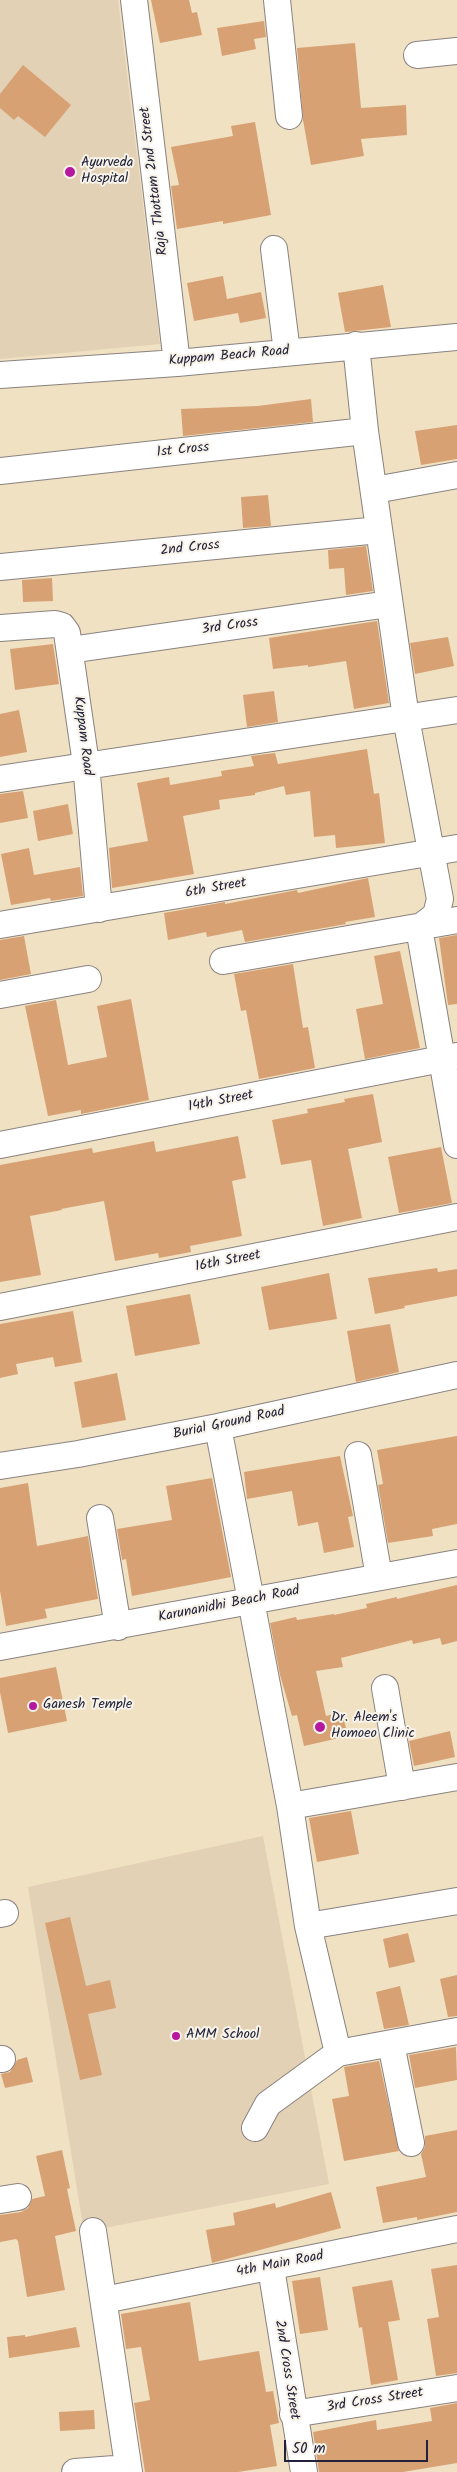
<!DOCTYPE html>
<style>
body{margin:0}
#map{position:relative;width:457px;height:2472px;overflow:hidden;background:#f0e1c3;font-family:Kalam,sans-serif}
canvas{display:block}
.scale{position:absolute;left:284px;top:2440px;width:144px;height:22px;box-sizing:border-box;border:2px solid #22223b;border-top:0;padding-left:6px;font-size:15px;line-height:18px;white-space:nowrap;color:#22223b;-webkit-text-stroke:4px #f7f3e8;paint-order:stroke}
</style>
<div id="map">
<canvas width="457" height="2472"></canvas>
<div class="scale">50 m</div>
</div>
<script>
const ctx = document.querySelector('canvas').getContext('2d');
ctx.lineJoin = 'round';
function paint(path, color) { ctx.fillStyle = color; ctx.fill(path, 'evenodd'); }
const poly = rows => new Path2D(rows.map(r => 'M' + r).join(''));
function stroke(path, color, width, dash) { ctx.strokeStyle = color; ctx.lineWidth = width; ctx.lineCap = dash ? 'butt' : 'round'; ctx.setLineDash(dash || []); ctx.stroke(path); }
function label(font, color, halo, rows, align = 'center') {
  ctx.font = font + ' Kalam,sans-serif'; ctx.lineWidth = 4; ctx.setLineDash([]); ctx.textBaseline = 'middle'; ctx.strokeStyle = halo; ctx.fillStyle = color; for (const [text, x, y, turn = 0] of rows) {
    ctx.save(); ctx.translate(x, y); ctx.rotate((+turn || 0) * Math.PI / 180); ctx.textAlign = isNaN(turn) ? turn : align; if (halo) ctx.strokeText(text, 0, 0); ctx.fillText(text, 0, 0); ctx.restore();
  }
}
const built = poly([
 [0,0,118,0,160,344,0,359],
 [263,1836,329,2184,84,2232,28,1887]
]);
const building = poly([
 [151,0,189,0,192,13,197,12,202,35,160,43],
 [264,21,266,37,254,39,256,49,222,56,217,28],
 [355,43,361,108,406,105,407,135,361,139,364,156,311,165,303,120,297,48],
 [23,65,71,105,45,137,18,116,14,120,0,108,0,94],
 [255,122,271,215,223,224,223,221,177,229,171,186,179,185,171,147,233,136,231,126],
 [223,276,227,299,261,292,266,318,240,323,238,313,194,321,187,283],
 [383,285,391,327,345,332,338,293],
 [311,399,313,422,183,436,181,409,258,406],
 [457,425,457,459,421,465,415,431],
 [268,495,271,526,243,528,241,497],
 [366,546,373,591,346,595,344,568,329,569,328,550],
 [52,578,53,601,23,602,22,580],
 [377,621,389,703,354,709,346,661,308,667,308,665,273,669,269,638],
 [448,637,454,666,415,674,410,643],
 [53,644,59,684,15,690,10,649],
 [274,691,278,722,247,727,243,695],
 [19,710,27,752,0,757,0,714],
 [367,749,374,794,379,793,385,843,336,848,335,835,314,837,310,791,286,795,284,786,255,793,255,795,219,800,220,809,183,816,194,874,112,888,109,848,148,841,137,783,169,777,170,785,222,776,221,771,254,766,251,756,275,753,278,764],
 [23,791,28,818,0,823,0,794],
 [68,804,73,834,38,841,33,811],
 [29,848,34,875,80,867,83,896,51,901,50,898,11,905,1,854],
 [368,878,375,917,345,922,346,924,245,942,242,930,207,937,206,932,168,940,164,913,225,902,225,904,297,890,298,893],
 [457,935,457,1004,448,1005,439,938],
 [24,936,31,974,0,980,0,940],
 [400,951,420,1048,365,1059,356,1009,383,1004,374,956],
 [293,964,303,1028,308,1027,315,1068,259,1079,246,1010,241,1011,234,974],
 [131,999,149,1100,81,1114,81,1110,48,1116,25,1006,56,1000,68,1065,107,1057,97,1006],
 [373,1094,382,1142,348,1149,362,1218,323,1226,311,1160,281,1165,272,1120,308,1113,307,1109,345,1102,344,1099],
 [238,1136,246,1178,232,1181,242,1236,190,1246,191,1252,159,1258,158,1253,115,1261,104,1201,61,1209,62,1210,30,1216,41,1275,0,1282,0,1165,92,1148,93,1153,154,1141,156,1152],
 [441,1147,452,1203,399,1213,388,1157],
 [437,1268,438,1272,457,1269,457,1296,404,1306,405,1308,375,1314,368,1278],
 [329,1273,337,1319,269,1330,261,1287],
 [190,1294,200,1344,135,1356,126,1306],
 [73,1311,82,1362,55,1367,53,1357,16,1364,18,1374,0,1378,0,1324],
 [390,1324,399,1372,356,1382,347,1331],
 [117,1373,126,1420,82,1428,74,1382],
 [457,1436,457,1524,432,1529,433,1536,388,1543,378,1485,383,1484,377,1450],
 [340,1456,353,1516,348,1517,354,1547,324,1553,318,1522,298,1526,292,1491,247,1499,244,1472],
 [212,1478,231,1577,132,1596,126,1559,122,1560,117,1529,172,1520,166,1486],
 [28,1483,37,1546,88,1536,98,1599,45,1609,47,1618,6,1626,0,1591,0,1488],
 [457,1585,457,1641,442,1645,440,1638,413,1644,412,1640,341,1658,343,1667,316,1671,326,1716,342,1712,348,1736,304,1746,297,1715,292,1716,280,1675,270,1623,296,1617,297,1620,334,1614,334,1615,367,1608,366,1604,397,1597,397,1599],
 [56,1667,67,1721,8,1733,0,1692,0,1678],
 [450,1731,455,1757,414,1766,409,1741],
 [351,1811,359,1854,317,1862,309,1818],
 [70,1917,86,1986,110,1980,116,2008,88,2014,102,2075,80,2080,45,1923],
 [408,1933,415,1962,389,1968,383,1939],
 [457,1975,457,2016,448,2017,440,1979],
 [400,1986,409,2025,384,2029,376,1992],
 [456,2047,457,2080,415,2088,409,2055],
 [27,2057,33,2082,5,2088,1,2074,10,2072,17,2060],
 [379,2061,399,2151,344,2161,332,2099,349,2096,344,2067],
 [457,2130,457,2212,417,2220,417,2217,383,2223,376,2187,426,2177,421,2154,425,2147,425,2136],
 [62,2150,70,2188,67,2189,76,2231,55,2236,65,2290,27,2297,18,2241,16,2239,0,2242,0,2215,21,2212,28,2208,32,2199,45,2196,36,2156],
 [331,2192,341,2228,212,2263,206,2230,235,2225,233,2213,275,2203,276,2208],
 [457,2265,457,2373,436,2376,427,2319,439,2317,431,2269],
 [320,2277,328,2330,300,2334,292,2281],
 [392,2280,400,2320,388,2322,398,2380,371,2385,362,2327,359,2328,352,2287],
 [190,2302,199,2361,259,2351,266,2392,273,2391,279,2423,270,2425,277,2466,238,2472,145,2472,134,2403,150,2400,141,2347,126,2349,121,2314],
 [76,2327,80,2347,9,2358,7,2337,25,2335,25,2337],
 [457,2403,457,2463,403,2472,319,2472,313,2432,376,2420,377,2430,432,2421,430,2408],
 [94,2410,95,2429,60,2431,59,2412]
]);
const minor = poly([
 [134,0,177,363],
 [277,0,289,116],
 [417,55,457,51],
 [274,249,287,352],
 [356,345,365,431,406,718,440,899,436,915,419,928,457,1145],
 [0,375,177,363,457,337],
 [0,471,365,431],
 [375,490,457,475],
 [0,567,379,530],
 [0,628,55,624,62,626,67,633,86,764,99,909],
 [70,650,389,604],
 [0,779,457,710],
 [0,925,457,848],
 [223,961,457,920],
 [0,995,88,979],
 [0,1145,457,1056],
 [0,1307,457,1217],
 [218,1427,290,1806,308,1926,338,2053],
 [358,1455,379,1577],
 [0,1466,78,1454,218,1427,457,1375],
 [100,1518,118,1627],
 [0,1647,457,1563],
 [385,1688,402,1787],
 [290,1806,457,1777],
 [0,1914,5,1913],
 [308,1926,457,1901],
 [391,2044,411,2143],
 [0,2059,2,2059],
 [255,2128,268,2104,338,2053,457,2031],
 [0,2200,18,2197],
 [93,2231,129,2472],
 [271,2268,304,2472],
 [104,2300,457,2229],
 [293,2414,457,2388],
 [75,2472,128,2468]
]);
const markers = [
 [70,172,6,"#b5179e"],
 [33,1706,5,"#b5179e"],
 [320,1727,6,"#b5179e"],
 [176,2036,5,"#b5179e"]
];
const poiNames = [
 ["Ayurveda",81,164],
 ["Hospital",81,180],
 ["Ganesh Temple",43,1706],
 ["Dr. Aleem's",331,1719],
 ["Homoeo Clinic",331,1735],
 ["AMM School",186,2036]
];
const streetNames = [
 ["Raja Thottam 2nd Street",155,181,-97],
 ["Kuppam Beach Road",229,357,-5],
 ["1st Cross",183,451,-6],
 ["2nd Cross",190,549,-6],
 ["3rd Cross",230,627,-8],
 ["Kuppam Road",82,736,83],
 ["6th Street",216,889,-10],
 ["14th Street",221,1102,-11],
 ["16th Street",228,1262,-11],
 ["Burial Ground Road",229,1424,-12],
 ["Karunanidhi Beach Road",229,1605,-11],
 ["4th Main Road",280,2265,-11],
 ["2nd Cross Street",286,2370,81],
 ["3rd Cross Street",375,2401,-9]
];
paint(built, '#e3d1b5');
paint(building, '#d7a174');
stroke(minor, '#89827f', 28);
stroke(minor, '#fff', 26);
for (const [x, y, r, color] of markers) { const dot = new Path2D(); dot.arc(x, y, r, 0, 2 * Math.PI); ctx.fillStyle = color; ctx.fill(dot); stroke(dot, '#f7f3e8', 2); }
label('14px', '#22223b', '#f7f3e8', poiNames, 'left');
label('14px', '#22223b', '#f7f3e8', streetNames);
</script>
